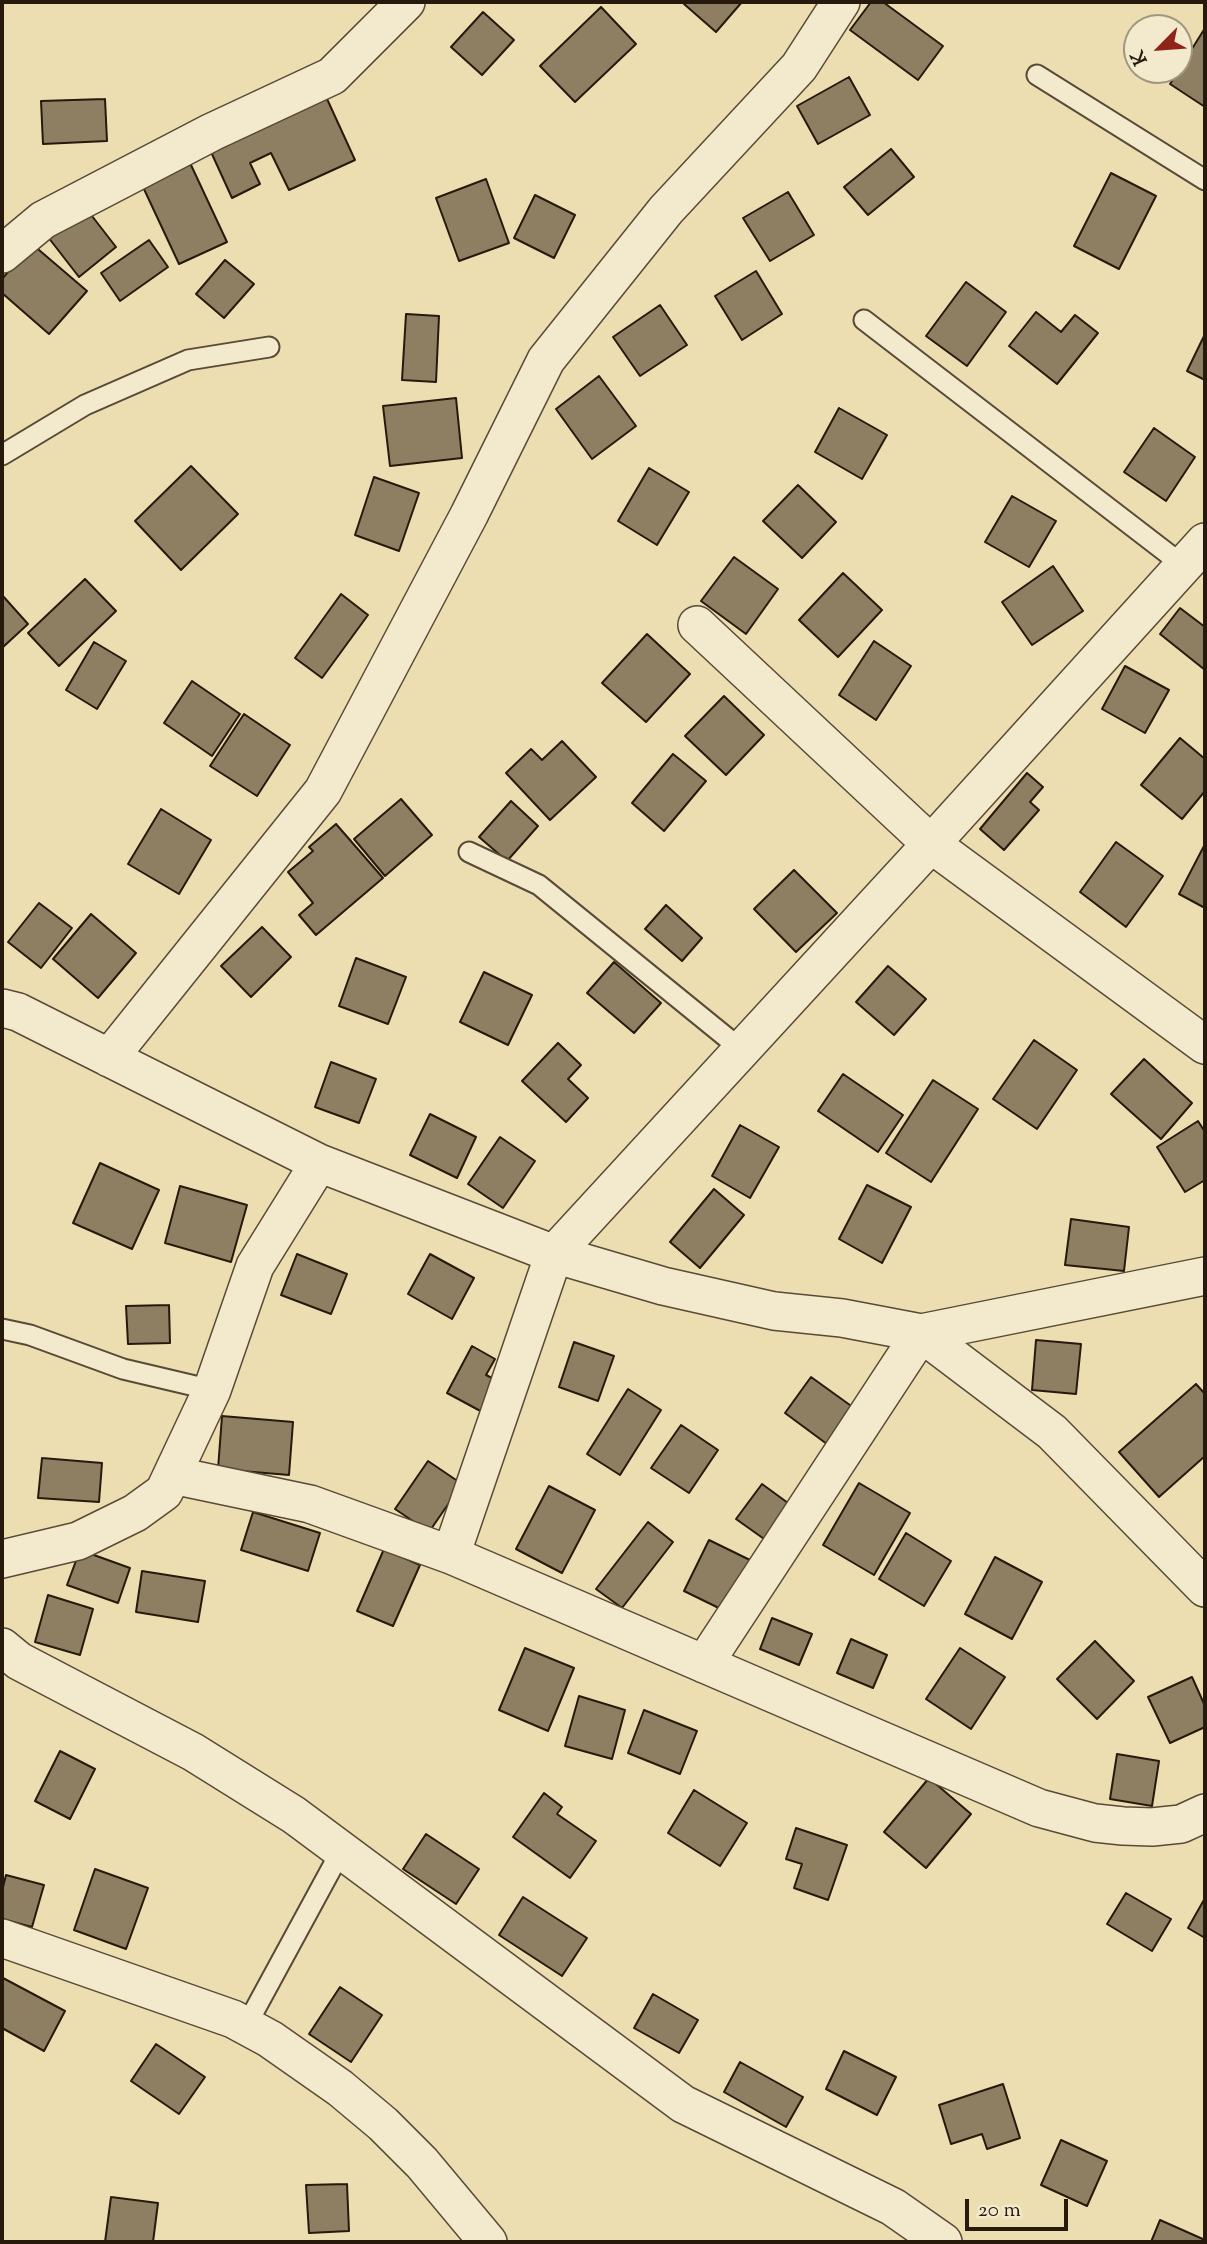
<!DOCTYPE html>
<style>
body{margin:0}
#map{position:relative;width:1207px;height:2244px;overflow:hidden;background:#eddeb2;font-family:"Sorts Mill Goudy",serif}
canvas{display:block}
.frame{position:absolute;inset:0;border:4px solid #27190c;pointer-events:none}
.north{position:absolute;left:1123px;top:14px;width:70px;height:70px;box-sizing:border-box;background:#f3eacd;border:2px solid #a19680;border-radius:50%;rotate:245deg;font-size:19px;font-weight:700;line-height:28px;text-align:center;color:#27190c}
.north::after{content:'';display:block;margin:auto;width:24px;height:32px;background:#8f2418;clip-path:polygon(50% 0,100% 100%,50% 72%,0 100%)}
.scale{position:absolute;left:965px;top:2199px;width:103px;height:32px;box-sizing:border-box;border:4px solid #27190c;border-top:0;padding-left:9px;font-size:21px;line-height:24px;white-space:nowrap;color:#27190c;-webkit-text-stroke:5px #f3eacd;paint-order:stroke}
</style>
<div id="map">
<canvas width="1207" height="2244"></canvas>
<div class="frame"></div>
<div class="north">K</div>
<div class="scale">20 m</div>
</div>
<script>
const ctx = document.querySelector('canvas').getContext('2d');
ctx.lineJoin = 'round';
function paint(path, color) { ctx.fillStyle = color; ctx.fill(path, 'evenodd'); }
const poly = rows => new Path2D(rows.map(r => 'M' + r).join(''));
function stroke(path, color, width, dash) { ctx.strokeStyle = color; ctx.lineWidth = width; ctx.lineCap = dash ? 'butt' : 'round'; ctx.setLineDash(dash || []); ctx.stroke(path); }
const building = poly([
 [686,2,742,2,716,32,684,4,686,2],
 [871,2,883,2,943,46,918,80,850,30,871,2],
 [601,7,636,44,575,102,540,66,601,7],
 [483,12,514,40,482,75,451,47,483,12],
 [1205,28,1205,107,1170,84,1205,28],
 [849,77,870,115,818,144,797,106,849,77],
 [322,88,355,160,289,190,271,153,250,163,260,184,232,198,206,141,322,88],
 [105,99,107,141,43,144,41,101,105,99],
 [891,149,914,177,868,215,844,187,891,149],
 [184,150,227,242,179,264,136,172,184,150],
 [1111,173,1156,196,1119,269,1074,246,1111,173],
 [486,179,509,243,459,261,436,198,486,179],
 [788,192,814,235,770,261,743,218,788,192],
 [535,195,575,215,554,258,514,238,535,195],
 [85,207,116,247,79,277,48,237,85,207],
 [149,240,168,267,120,301,101,273,149,240],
 [32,244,87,291,49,334,2,293,2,279,32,244],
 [225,260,254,284,224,318,196,294,225,260],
 [756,271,782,314,742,340,715,296,756,271],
 [966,282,1006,312,967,366,926,336,966,282],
 [660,305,687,345,640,376,613,337,660,305],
 [1036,312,1061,332,1075,315,1098,333,1057,384,1009,346,1036,312],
 [406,314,439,316,436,382,402,380,406,314],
 [1205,334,1205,380,1187,371,1205,334],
 [599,376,636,426,592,459,556,409,599,376],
 [456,398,462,458,390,466,383,406,456,398],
 [839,408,887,435,862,479,815,452,839,408],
 [1154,428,1195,457,1166,501,1124,472,1154,428],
 [191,466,238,514,181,570,135,521,191,466],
 [649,468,689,492,657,545,618,521,649,468],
 [374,477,419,493,399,551,355,535,374,477],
 [798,485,836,522,802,558,763,521,798,485],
 [1012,496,1056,521,1029,567,985,542,1012,496],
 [734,557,778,589,746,634,701,601,734,557],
 [1053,566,1083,611,1032,645,1002,602,1053,566],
 [843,573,882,610,838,657,799,620,843,573],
 [85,579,116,611,59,666,28,633,85,579],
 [341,594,368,615,322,678,295,658,341,594],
 [2,595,28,624,2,648,2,595],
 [1180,608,1205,627,1205,670,1160,634,1180,608],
 [647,634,690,674,646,722,602,683,647,634],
 [874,641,911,666,876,720,839,695,874,641],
 [94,642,126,661,97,709,66,690,94,642],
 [1125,666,1169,690,1145,733,1102,709,1125,666],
 [192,681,240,714,212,756,164,723,192,681],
 [724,696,764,735,726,775,685,736,724,696],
 [244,714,290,745,257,796,210,766,244,714],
 [1180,738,1205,759,1205,791,1182,819,1141,785,1180,738],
 [562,741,596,777,550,820,506,773,531,749,542,760,562,741],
 [673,754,706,781,664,831,632,803,673,754],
 [1027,773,1043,787,1030,802,1039,810,1004,850,980,829,1027,773],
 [401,799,432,835,385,876,354,839,401,799],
 [511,801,538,826,507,861,479,837,511,801],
 [161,809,211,840,179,894,128,864,161,809],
 [336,824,383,878,316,935,299,915,313,903,288,872,313,851,309,847,336,824],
 [1116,842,1163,876,1126,927,1080,892,1116,842],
 [1205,844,1205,908,1179,894,1205,844],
 [794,870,837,913,796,952,754,909,794,870],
 [39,903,72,928,41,968,8,942,39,903],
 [666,905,702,938,682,961,645,929,666,905],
 [91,914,136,953,98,998,53,959,91,914],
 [262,927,291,957,251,997,221,966,262,927],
 [356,958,406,977,388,1024,339,1006,356,958],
 [614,962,661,1003,634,1033,587,993,614,962],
 [888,966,926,999,894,1035,856,1002,888,966],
 [484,972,532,995,508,1045,460,1022,484,972],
 [1034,1040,1077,1070,1037,1129,993,1099,1034,1040],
 [558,1043,581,1065,568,1079,588,1098,566,1122,522,1081,558,1043],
 [1144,1059,1192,1103,1161,1139,1111,1094,1144,1059],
 [331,1062,376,1079,359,1123,315,1107,331,1062],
 [843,1074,903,1115,878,1152,818,1111,843,1074],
 [933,1080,978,1109,931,1182,886,1153,933,1080],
 [430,1114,476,1137,457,1178,410,1155,430,1114],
 [1198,1121,1205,1132,1205,1180,1185,1192,1157,1147,1198,1121],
 [740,1125,779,1147,750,1198,712,1176,740,1125],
 [500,1137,535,1161,503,1208,468,1184,500,1137],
 [100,1163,159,1190,132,1249,73,1223,100,1163],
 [867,1185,911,1207,882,1263,839,1239,867,1185],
 [180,1186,247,1205,231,1262,165,1243,180,1186],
 [714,1189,744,1215,700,1268,670,1242,714,1189],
 [1071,1219,1129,1227,1124,1271,1065,1265,1071,1219],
 [297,1254,347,1274,331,1314,281,1295,297,1254],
 [430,1254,474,1278,452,1319,408,1294,430,1254],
 [169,1305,170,1343,128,1344,126,1306,169,1305],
 [1036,1340,1081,1344,1076,1394,1032,1390,1036,1340],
 [574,1342,614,1356,598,1401,559,1387,574,1342],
 [472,1346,495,1359,486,1375,502,1383,486,1414,447,1393,472,1346],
 [811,1377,861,1413,835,1450,785,1413,811,1377],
 [1196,1384,1205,1394,1205,1456,1159,1497,1119,1452,1196,1384],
 [628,1389,661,1410,620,1475,587,1454,628,1389],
 [222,1416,293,1422,289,1475,218,1469,222,1416],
 [681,1425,718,1450,689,1493,651,1468,681,1425],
 [42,1458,102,1463,99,1502,38,1498,42,1458],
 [428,1461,462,1484,429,1532,395,1509,428,1461],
 [859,1483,910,1513,874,1575,823,1545,859,1483],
 [762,1484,799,1511,774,1546,736,1519,762,1484],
 [549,1486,595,1510,562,1573,516,1549,549,1486],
 [253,1512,320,1533,308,1571,241,1550,253,1512],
 [648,1522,673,1542,622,1608,596,1589,648,1522],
 [906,1533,951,1561,924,1606,879,1579,906,1533],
 [709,1540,752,1561,727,1612,684,1591,709,1540],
 [384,1549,420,1565,393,1626,357,1611,384,1549],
 [80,1550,130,1568,118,1603,67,1585,80,1550],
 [995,1557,1042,1582,1012,1639,965,1614,995,1557],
 [142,1571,205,1581,198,1622,136,1612,142,1571],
 [48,1595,93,1609,80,1655,35,1642,48,1595],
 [772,1618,812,1634,799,1665,760,1649,772,1618],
 [851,1639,887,1655,873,1688,837,1673,851,1639],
 [1095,1641,1134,1681,1097,1719,1057,1679,1095,1641],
 [525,1648,574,1668,548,1731,499,1710,525,1648],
 [960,1648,1005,1677,971,1729,926,1699,960,1648],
 [1192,1677,1205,1706,1205,1727,1170,1743,1148,1697,1192,1677],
 [579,1696,625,1710,612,1759,565,1746,579,1696],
 [644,1710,697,1731,680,1774,628,1753,644,1710],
 [60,1751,95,1769,70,1819,35,1801,60,1751],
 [1117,1754,1159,1761,1152,1806,1110,1799,1117,1754],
 [929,1778,971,1814,926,1868,884,1832,929,1778],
 [694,1790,747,1823,720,1866,668,1833,694,1790],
 [544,1793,562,1807,557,1814,596,1841,570,1878,513,1837,544,1793],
 [796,1828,847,1845,828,1900,794,1888,802,1864,786,1859,796,1828],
 [426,1834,479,1869,456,1904,403,1869,426,1834],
 [95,1869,148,1888,126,1949,74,1930,95,1869],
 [6,1875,44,1885,32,1927,2,1919,2,1891,6,1875],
 [1126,1893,1171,1919,1152,1951,1107,1924,1126,1893],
 [523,1897,587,1938,562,1976,499,1935,523,1897],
 [1205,1898,1205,1938,1188,1928,1205,1898],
 [3,1978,65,2011,44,2051,2,2028,3,1978],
 [340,1987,382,2015,351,2062,309,2034,340,1987],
 [653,1994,698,2020,679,2053,634,2028,653,1994],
 [156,2044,205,2077,179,2114,131,2081,156,2044],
 [844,2051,896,2077,877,2115,826,2089,844,2051],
 [740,2062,803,2097,786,2127,724,2092,740,2062],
 [1003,2084,1020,2138,987,2149,982,2134,951,2144,939,2105,1003,2084],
 [1061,2140,1107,2161,1087,2206,1041,2185,1061,2140],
 [347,2184,349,2231,309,2233,306,2185,347,2184],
 [111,2197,158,2203,153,2242,105,2242,111,2197],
 [1160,2220,1205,2240,1205,2242,1151,2242,1160,2220]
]);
const lane = poly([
 [1037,75,1205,180],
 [864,320,1184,566],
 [2,455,85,405,188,360,269,347],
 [469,852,539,885,742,1050],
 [2,1329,30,1335,123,1369,212,1390],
 [246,2026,341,1851]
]);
const street = poly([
 [2,254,43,220,212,132,332,76,406,2],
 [697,625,931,844,1205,1045],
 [2,1008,18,1012,319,1163,554,1254,663,1286,774,1311,842,1318,921,1333,1052,1432,1205,1588],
 [109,1058,323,791,469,515,546,360,666,210,799,67,841,2],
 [172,1475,310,1504,451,1555,1039,1808,1095,1823,1123,1826,1152,1827,1181,1824,1205,1813],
 [451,1555,554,1254,931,844,1205,542],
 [2,1559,78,1541,135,1513,164,1492,212,1390,255,1266,319,1163],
 [2,1647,19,1661,193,1752,294,1815,683,2104,893,2207,943,2242],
 [704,1664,921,1333,1205,1276],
 [2,1938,233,2019,270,2039,340,2088,383,2124,422,2163,488,2242]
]);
paint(building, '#8e7f62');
stroke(building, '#27190c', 2);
stroke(lane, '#584a36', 23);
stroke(street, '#584a36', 40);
stroke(lane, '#f3eacd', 19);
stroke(street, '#f3eacd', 37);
</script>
